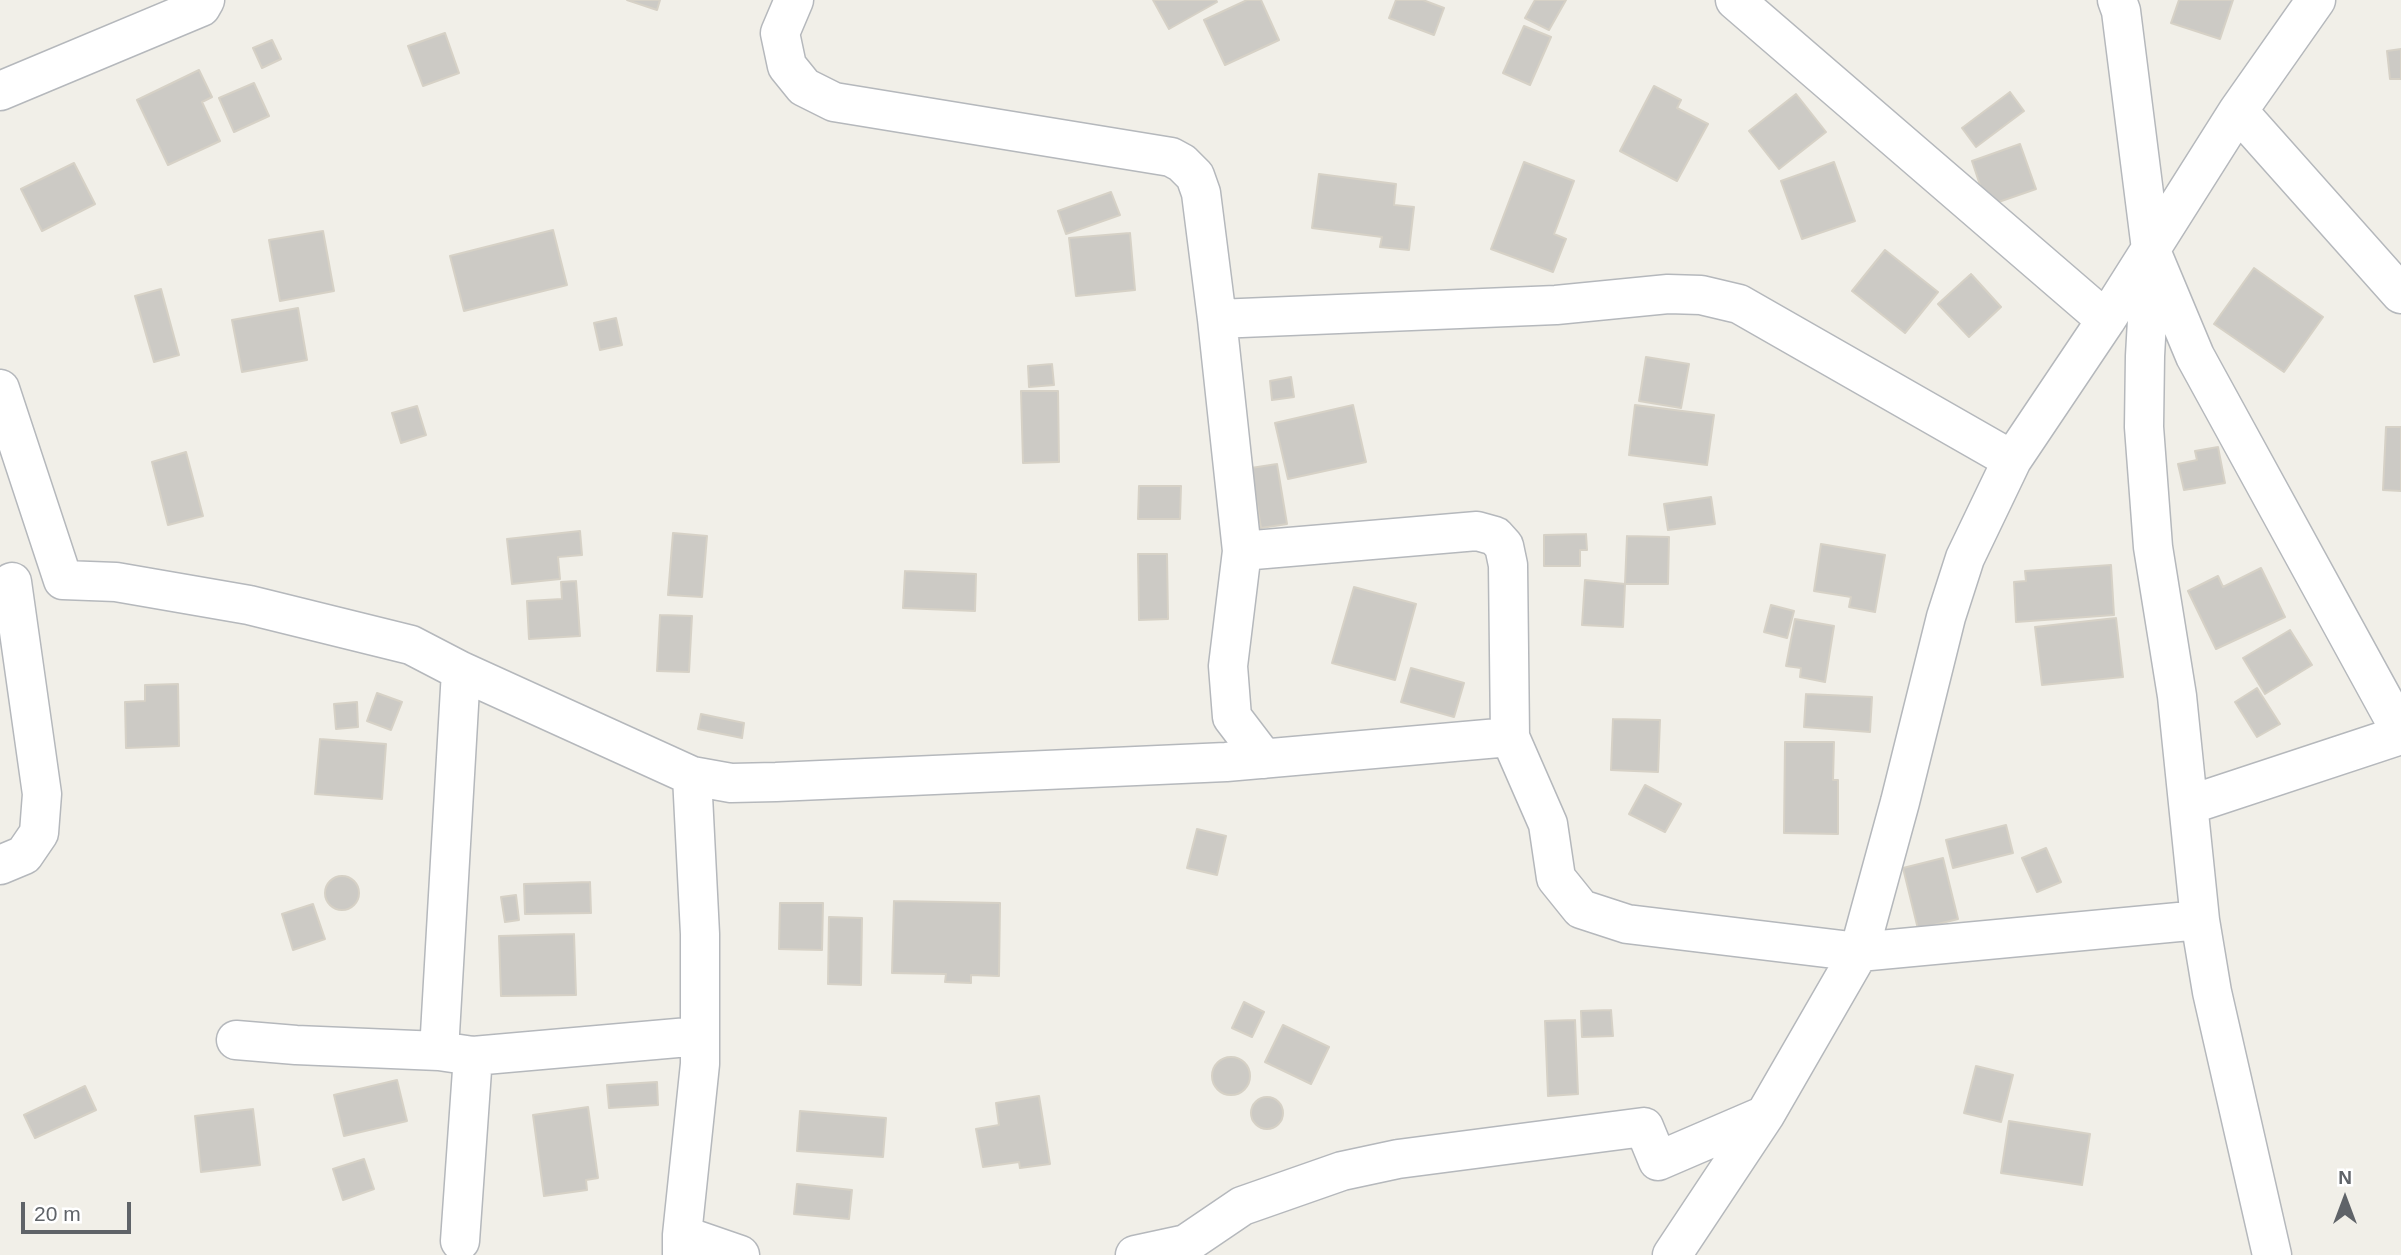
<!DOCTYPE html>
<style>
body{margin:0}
#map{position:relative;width:2401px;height:1255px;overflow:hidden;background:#f1efe8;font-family:Helvetica,sans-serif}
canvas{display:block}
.north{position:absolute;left:2310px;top:1164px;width:70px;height:70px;-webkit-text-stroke:5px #fff;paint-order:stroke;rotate:0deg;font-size:19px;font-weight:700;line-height:28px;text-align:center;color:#5f6368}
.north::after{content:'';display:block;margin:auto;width:24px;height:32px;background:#5f6368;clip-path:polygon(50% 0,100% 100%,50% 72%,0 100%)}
.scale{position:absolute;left:21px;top:1202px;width:110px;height:32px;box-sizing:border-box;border:4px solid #5f6368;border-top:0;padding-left:9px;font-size:21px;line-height:24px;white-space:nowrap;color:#5f6368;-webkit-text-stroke:5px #fff;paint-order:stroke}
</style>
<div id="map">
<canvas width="2401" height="1255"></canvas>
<div class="north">N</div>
<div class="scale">20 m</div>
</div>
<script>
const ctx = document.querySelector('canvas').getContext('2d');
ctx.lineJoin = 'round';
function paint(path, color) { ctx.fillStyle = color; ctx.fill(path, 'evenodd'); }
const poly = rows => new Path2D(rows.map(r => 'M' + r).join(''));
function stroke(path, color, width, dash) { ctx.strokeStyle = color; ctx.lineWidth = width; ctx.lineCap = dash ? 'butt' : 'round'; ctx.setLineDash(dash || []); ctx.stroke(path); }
const building = poly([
 [627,0,660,0,657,10,627,0],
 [1153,0,1216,0,1217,2,1169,29,1153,0],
 [1247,0,1261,0,1279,40,1225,65,1204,20,1247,0],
 [1396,0,1423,0,1444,8,1434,35,1389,18,1396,0],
 [1535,0,1566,0,1549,30,1525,18,1535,0],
 [2179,0,2233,0,2220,39,2171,23,2179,0],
 [1524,26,1551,37,1530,85,1503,73,1524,26],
 [445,33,459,73,423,86,408,46,445,33],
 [272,40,281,59,262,68,253,48,272,40],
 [2401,49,2401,79,2390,79,2387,51,2401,49],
 [199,70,212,97,202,102,220,141,168,165,137,100,199,70],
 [254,83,269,116,234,132,219,98,254,83],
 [1654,86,1681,100,1677,108,1708,124,1677,181,1620,151,1654,86],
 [2010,92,2024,111,1976,147,1962,128,2010,92],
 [1796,94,1826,132,1779,169,1749,131,1796,94],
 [2020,144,2036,189,1987,206,1972,161,2020,144],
 [1524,162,1574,181,1554,234,1566,239,1553,272,1491,249,1524,162],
 [1834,162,1855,221,1802,239,1781,181,1834,162],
 [74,163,95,204,42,231,21,189,74,163],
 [1319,174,1396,184,1394,205,1414,207,1409,250,1380,247,1382,237,1312,228,1319,174],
 [1111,192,1120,215,1066,234,1058,211,1111,192],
 [553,230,567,285,464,311,450,256,553,230],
 [323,231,334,291,280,301,269,240,323,231],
 [1130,233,1135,290,1076,296,1069,238,1130,233],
 [1885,250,1938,292,1905,333,1852,291,1885,250],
 [2254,268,2323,317,2284,372,2214,324,2254,268],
 [1971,274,2001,307,1969,337,1938,304,1971,274],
 [161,289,179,355,154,362,135,296,161,289],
 [298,308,307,360,242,372,232,320,298,308],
 [616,318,622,345,600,350,594,323,616,318],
 [1646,357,1689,364,1681,408,1639,401,1646,357],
 [1052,364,1054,385,1029,387,1028,366,1052,364],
 [1291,377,1294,397,1272,400,1270,381,1291,377],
 [1021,391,1058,391,1059,462,1023,463,1021,391],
 [1353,405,1366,462,1288,479,1275,423,1353,405],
 [1635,405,1714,415,1707,465,1629,455,1635,405],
 [417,406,426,435,401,443,392,413,417,406],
 [2386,427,2401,427,2401,491,2383,490,2386,427],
 [2218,447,2225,483,2184,490,2178,464,2197,460,2195,451,2218,447],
 [186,452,203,516,168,525,152,462,186,452],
 [1277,464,1287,524,1261,528,1251,468,1277,464],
 [1139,486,1181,486,1180,519,1138,519,1139,486],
 [1711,497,1715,524,1668,530,1664,504,1711,497],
 [580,531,582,555,558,557,560,579,512,584,507,539,580,531],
 [673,533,707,536,702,597,668,595,673,533],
 [1586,534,1587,550,1580,550,1580,566,1544,566,1544,535,1586,534],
 [1627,536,1669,537,1668,584,1625,584,1627,536],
 [1821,544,1885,555,1875,612,1849,607,1851,597,1814,591,1821,544],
 [1138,554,1167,554,1168,619,1139,620,1138,554],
 [2111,565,2114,615,2016,622,2014,582,2026,581,2025,571,2111,565],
 [2261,568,2285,617,2216,649,2188,591,2218,576,2223,587,2261,568],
 [905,571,976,574,975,611,903,608,905,571],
 [1585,580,1625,584,1623,627,1582,625,1585,580],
 [576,581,580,636,529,639,527,601,562,599,561,582,576,581],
 [1354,587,1416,604,1395,680,1332,663,1354,587],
 [1771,605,1794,611,1787,638,1764,632,1771,605],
 [660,615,692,616,689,672,657,671,660,615],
 [2116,618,2123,677,2042,685,2035,627,2116,618],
 [1795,619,1834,626,1825,682,1800,677,1801,668,1786,666,1795,619],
 [2290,630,2312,665,2265,694,2243,658,2290,630],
 [1411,668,1464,683,1454,717,1401,702,1411,668],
 [178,684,179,746,126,748,125,702,145,701,145,685,178,684],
 [2257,688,2280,724,2257,737,2235,702,2257,688],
 [377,693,402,702,391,730,367,721,377,693],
 [1806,694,1872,697,1870,732,1804,727,1806,694],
 [357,702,358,727,336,729,334,704,357,702],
 [701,714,744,723,742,738,698,729,701,714],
 [1613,719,1660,720,1658,772,1611,770,1613,719],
 [320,739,386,744,382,799,315,794,320,739],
 [1785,742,1834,742,1833,780,1838,780,1838,834,1784,833,1785,742],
 [1645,785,1681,804,1665,832,1629,814,1645,785],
 [2006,825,2013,853,1953,868,1946,840,2006,825],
 [1197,829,1226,836,1217,875,1187,868,1197,829],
 [2046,848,2061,882,2037,892,2022,858,2046,848],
 [1943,858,1958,919,1918,929,1903,868,1943,858],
 '325 893a17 17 0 1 1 34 0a17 17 0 1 1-34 0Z',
 [590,882,591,913,525,914,524,884,590,882],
 [516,895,519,920,505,922,501,897,516,895],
 [894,901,1000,903,999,976,971,975,971,983,945,982,946,974,892,973,894,901],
 [780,903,823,903,822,950,779,949,780,903],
 [313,904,325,939,293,950,282,914,313,904],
 [829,917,862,918,861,985,828,984,829,917],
 [574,934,576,995,501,996,499,936,574,934],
 [1244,1002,1264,1012,1252,1037,1232,1028,1244,1002],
 [1611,1010,1613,1036,1582,1037,1581,1011,1611,1010],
 [1575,1020,1578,1094,1548,1096,1545,1021,1575,1020],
 [1283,1025,1329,1047,1311,1084,1265,1062,1283,1025],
 '1212 1076a19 19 0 1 1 38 0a19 19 0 1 1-38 0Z',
 [1976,1066,2013,1075,2001,1122,1964,1113,1976,1066],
 [397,1080,407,1121,344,1136,334,1095,397,1080],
 [657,1082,658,1105,609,1108,607,1085,657,1082],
 [85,1086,96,1110,35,1138,24,1115,85,1086],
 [1039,1096,1050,1164,1020,1168,1019,1162,983,1167,976,1129,999,1125,996,1103,1039,1096],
 '1251 1113a16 16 0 1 1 32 0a16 16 0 1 1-32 0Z',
 [588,1107,598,1178,586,1180,587,1190,544,1196,533,1115,588,1107],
 [253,1109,260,1165,201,1172,195,1116,253,1109],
 [800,1111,886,1118,883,1157,797,1151,800,1111],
 [2009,1121,2090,1134,2082,1185,2001,1173,2009,1121],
 [364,1159,374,1189,343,1200,333,1169,364,1159],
 [797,1184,852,1190,849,1219,794,1214,797,1184]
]);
const street = poly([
 [794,0,780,33,787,66,804,87,834,102,1171,157,1182,163,1195,176,1201,193,1217,319,1242,551,1228,666,1232,717,1264,759],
 [1735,0,2106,320],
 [2117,0,2121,11,2151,249,2145,356,2144,427,2153,547,2177,696,2200,920,2212,992,2272,1255],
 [0,91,201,7,205,0],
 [2238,111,2401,294],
 [2154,258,2195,356,2401,732],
 [1217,319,1556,305,1668,294,1701,295,1739,304,2012,460],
 [0,389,63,580,116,582,249,605,411,645,461,671,692,776,731,783,776,782,1226,762,1510,737],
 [1242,551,1477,531,1495,536,1504,546,1508,565,1510,737,1548,824,1556,878,1581,909,1627,924,1859,952,2200,920],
 [2189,805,2401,735],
 [0,865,24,855,39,833,42,794,12,582],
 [236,1040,296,1045,439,1051,473,1056,700,1036],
 [439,1051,461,671],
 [682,1235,740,1255],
 [460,1241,473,1056],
 [682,1255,682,1235,700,1064,700,934,692,776],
 [1135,1255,1186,1244],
 [1173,1255,1186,1244,1242,1206,1342,1171,1398,1159,1644,1127,1658,1161,1765,1115],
 [1672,1255,1765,1115,1859,952,1900,802,1946,617,1965,558,2012,460,2106,320,2238,111,2316,0]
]);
paint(building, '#cccac5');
stroke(building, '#d6d1c6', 2);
stroke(street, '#b5b8bc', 41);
stroke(street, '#fff', 38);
</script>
